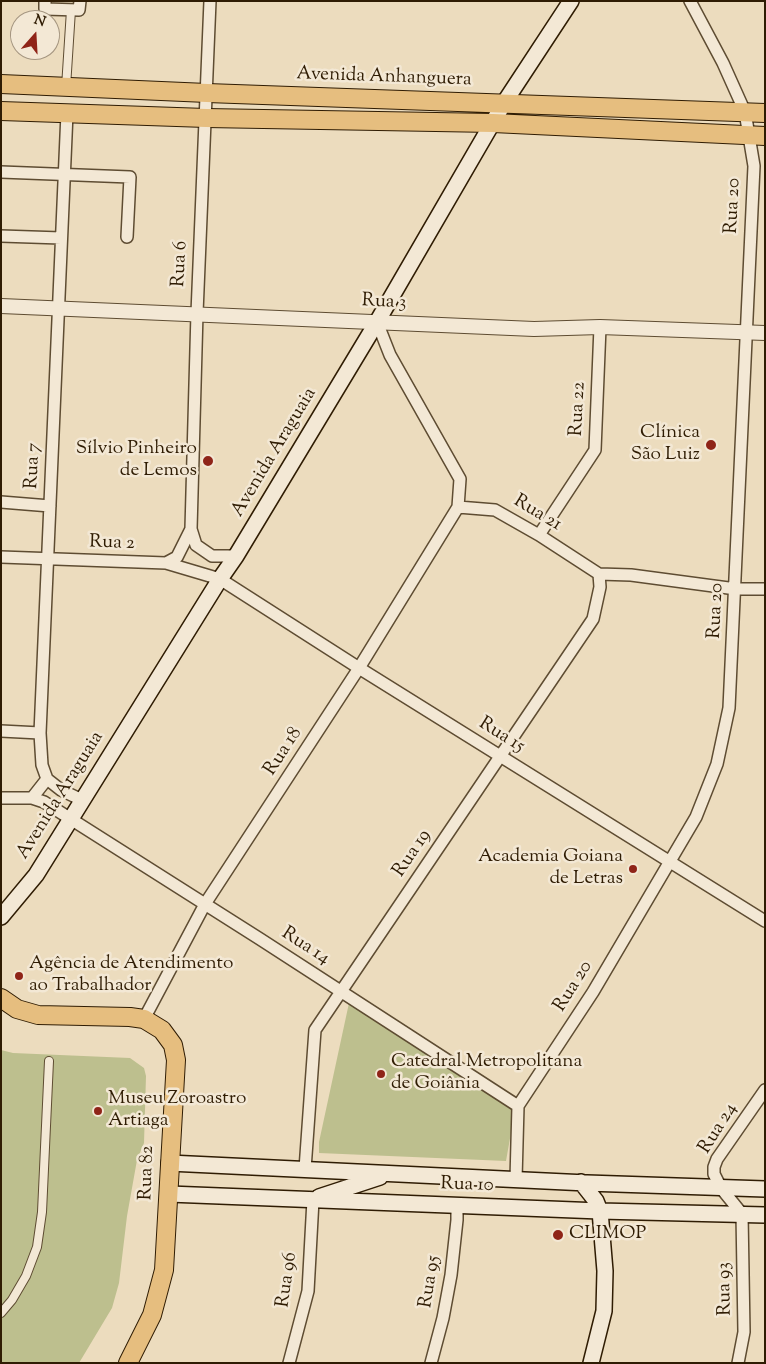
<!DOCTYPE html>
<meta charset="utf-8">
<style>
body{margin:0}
#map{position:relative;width:766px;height:1364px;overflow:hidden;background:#ecdcbe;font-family:"Sorts Mill Goudy",serif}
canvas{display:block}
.frame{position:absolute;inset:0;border:2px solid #2f1c03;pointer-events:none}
.north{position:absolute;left:10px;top:10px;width:50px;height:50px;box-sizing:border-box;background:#f3e8d5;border:1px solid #a59681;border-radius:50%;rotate:19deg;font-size:14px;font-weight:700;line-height:20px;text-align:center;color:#2f1c03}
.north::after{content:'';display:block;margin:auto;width:18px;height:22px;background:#8f2418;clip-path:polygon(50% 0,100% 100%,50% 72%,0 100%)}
</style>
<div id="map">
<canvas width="766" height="1364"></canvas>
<div class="frame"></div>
<div class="north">N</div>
</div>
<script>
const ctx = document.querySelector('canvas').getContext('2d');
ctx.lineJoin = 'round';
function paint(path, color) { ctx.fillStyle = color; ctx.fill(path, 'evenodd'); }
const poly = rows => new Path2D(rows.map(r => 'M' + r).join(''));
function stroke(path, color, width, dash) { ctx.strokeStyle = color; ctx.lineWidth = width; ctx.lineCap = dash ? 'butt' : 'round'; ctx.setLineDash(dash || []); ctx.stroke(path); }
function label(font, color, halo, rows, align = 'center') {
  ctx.font = font + ' "Sorts Mill Goudy",serif'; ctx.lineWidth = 5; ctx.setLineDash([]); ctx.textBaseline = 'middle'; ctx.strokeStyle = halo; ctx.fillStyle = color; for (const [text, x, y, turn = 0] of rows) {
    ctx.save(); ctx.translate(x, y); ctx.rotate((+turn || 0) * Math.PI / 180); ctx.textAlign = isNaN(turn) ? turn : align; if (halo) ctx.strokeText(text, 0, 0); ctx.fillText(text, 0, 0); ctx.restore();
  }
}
const green = poly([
 [349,1003,515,1110,506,1161,319,1153,319,1142],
 [1,1050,13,1053,130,1058,144,1068,146,1076,144,1143,137,1160,127,1216,119,1283,112,1308,79,1363,1,1363]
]);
const pedestrian = poly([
 [66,87,71,10],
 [1,1313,12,1300,26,1276,37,1247,42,1212,49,1061]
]);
const minor = poly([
 [45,1,45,9,79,10,80,1],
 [210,1,197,313,191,529,196,545,212,556,236,556],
 [67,113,40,733,42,765,47,779,61,790,82,800],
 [1,172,130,177,127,237],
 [1,236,61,238],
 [1,502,50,506],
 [458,507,495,510,539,535,599,574,631,575,736,589,765,589],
 [539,535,595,450,600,327],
 [1,557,166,563,220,579,359,668,765,921],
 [166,563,177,557,191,529],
 [1,731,40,733],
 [1,798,32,798,44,802,260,939,518,1106],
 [32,798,47,779],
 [144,1019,205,904,359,668,458,507,460,479,390,355,377,322],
 [305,1169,315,1030,593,619,600,587,599,574],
 [516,1179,518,1106,593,992,696,817,717,764,729,708,754,166,745,112,723,63,690,1],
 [289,1363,308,1291,313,1200],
 [431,1363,443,1318,451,1275,457,1220,457,1206],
 [738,1363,744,1332,742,1214,721,1188,714,1174,714,1167,717,1159,765,1090]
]);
const tertiary = poly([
 [1,306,534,329,600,327,765,333]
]);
const secondary = poly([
 [1,917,36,875,220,579,236,556,377,322,504,103,571,1],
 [169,1163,587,1183,765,1189],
 [581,1182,596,1201,600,1211,605,1271,604,1311,591,1363],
 [169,1194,600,1211,765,1215],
 [319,1197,380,1177]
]);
const primary = poly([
 [1,84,207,93,765,113],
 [1,111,206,118,493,123,765,136],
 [1,998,17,1009,38,1015,130,1017,144,1019,162,1030,173,1045,176,1060,164,1270,152,1315,128,1363]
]);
const markers = [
 [711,445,6,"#8f2418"],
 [208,461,6,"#8f2418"],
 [633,869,5,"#8f2418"],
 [19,976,5,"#8f2418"],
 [381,1074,5,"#8f2418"],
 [98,1111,5,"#8f2418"],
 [558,1235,6,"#8f2418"]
];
const streetNames = [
 ["Avenida Anhanguera",384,78,2],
 ["Rua 20",734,206,-87],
 ["Rua 6",181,264,-87],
 ["Rua 3",384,303,3],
 ["Rua 22",579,409,-87],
 ["Avenida Araguaia",275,453,-59],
 ["Rua 7",34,466,-87],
 ["Rua 21",537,514,31],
 ["Rua 2",112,544,2],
 ["Rua 20",717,611,-87],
 ["Rua 15",501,736,32],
 ["Rua 18",284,752,-57],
 ["Avenida Araguaia",61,796,-58],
 ["Rua 19",413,854,-56],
 ["Rua 14",305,947,33],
 ["Rua 20",574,987,-58],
 ["Rua 24",719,1129,-58],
 ["Rua 82",148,1173,-88],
 ["Rua 10",467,1186,2],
 ["Rua 96",288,1280,-82],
 ["Rua 95",431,1282,-81],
 ["Rua 93",726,1289,-91]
];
const poiNames = [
 ["Clínica",700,434,"right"],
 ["São Luiz",700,456,"right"],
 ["Sílvio Pinheiro",197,450,"right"],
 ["de Lemos",197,472,"right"],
 ["Academia Goiana",623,858,"right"],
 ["de Letras",623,880,"right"],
 ["Agência de Atendimento",29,965],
 ["ao Trabalhador",29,987],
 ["Catedral Metropolitana",391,1063],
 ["de Goiânia",391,1085],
 ["Museu Zoroastro",108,1100],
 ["Artiaga",108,1122],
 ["CLIMOP",569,1235]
];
paint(green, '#bdbf8e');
stroke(pedestrian, '#5e4c32', 10);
stroke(minor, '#5e4c32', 14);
stroke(tertiary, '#5e4c32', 16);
stroke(secondary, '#2f1c03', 18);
stroke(primary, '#2f1c03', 20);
stroke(pedestrian, '#f3e8d5', 8);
stroke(minor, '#f3e8d5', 11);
stroke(tertiary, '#f3e8d5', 14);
stroke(secondary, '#f3e8d5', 15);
stroke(primary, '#e6be7f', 18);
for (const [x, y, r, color] of markers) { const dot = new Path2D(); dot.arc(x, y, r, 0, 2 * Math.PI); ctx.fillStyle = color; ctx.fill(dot); stroke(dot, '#f3e8d5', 2); }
label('19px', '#2f1c03', '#f3e8d5', streetNames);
label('19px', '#2f1c03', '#f3e8d5', poiNames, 'left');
</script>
